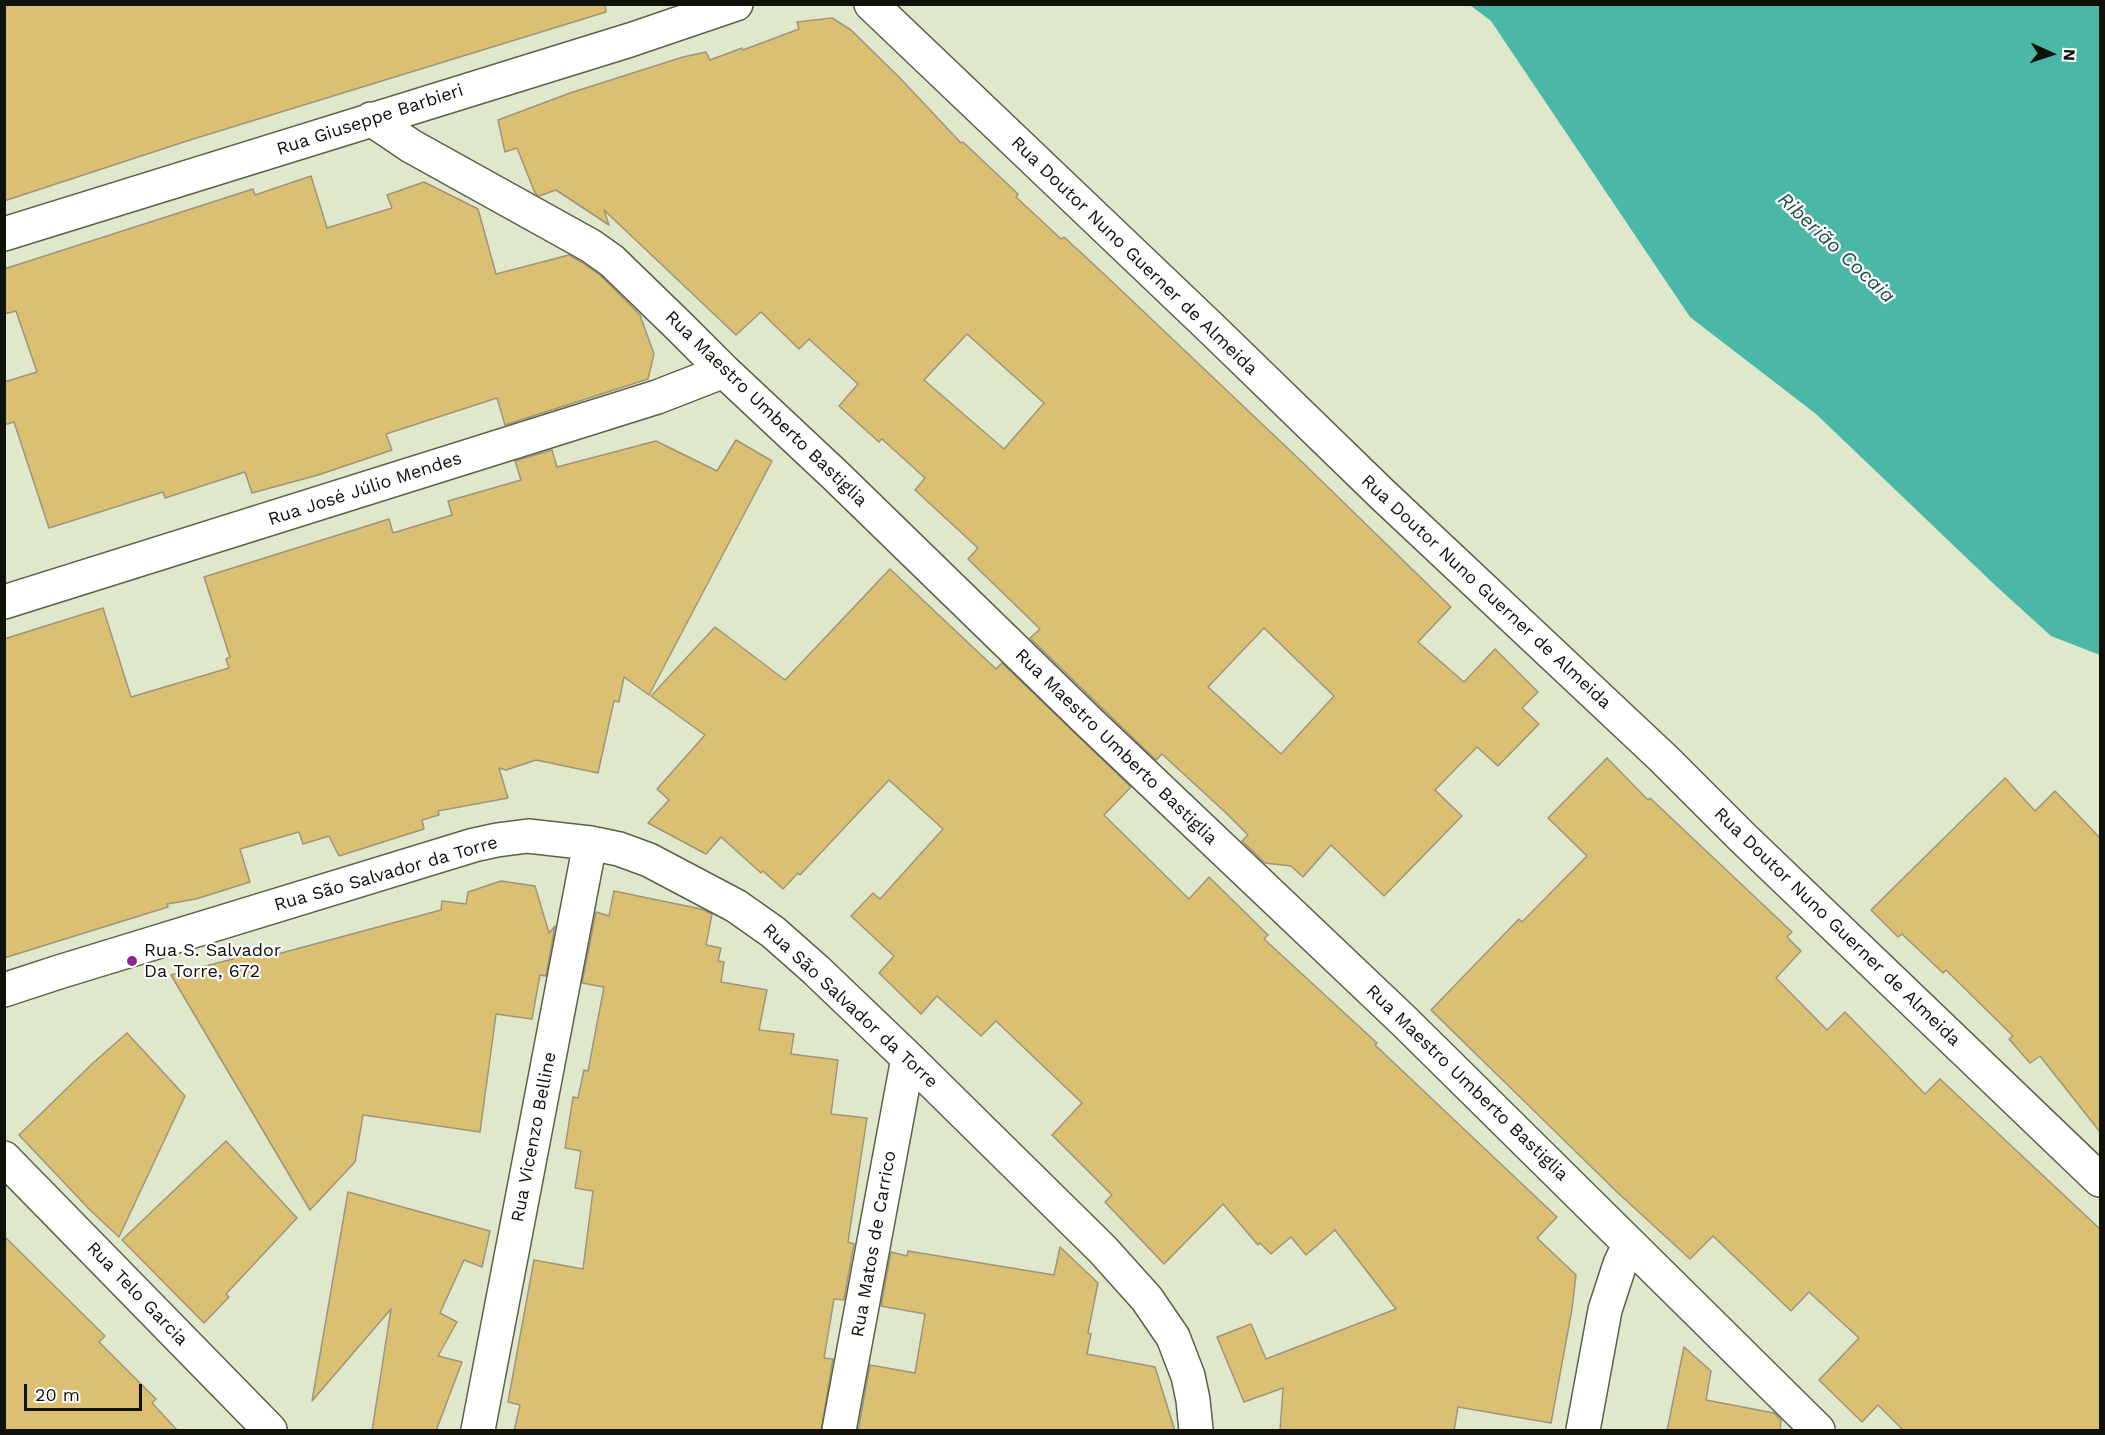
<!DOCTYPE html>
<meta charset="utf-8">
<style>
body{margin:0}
#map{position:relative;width:2105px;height:1435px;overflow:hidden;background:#dfe8cb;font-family:"Work Sans",sans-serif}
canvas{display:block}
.frame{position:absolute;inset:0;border:6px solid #0f1208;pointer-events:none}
.north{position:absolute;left:2021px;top:24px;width:60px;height:60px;-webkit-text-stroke:4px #fff;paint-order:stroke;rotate:93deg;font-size:16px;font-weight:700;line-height:24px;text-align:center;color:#0f1208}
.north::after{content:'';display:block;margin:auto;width:21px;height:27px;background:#0f1208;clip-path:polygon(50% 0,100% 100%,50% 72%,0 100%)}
.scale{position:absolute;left:24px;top:1384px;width:118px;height:27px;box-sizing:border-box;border:3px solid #0f1208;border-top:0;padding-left:8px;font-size:18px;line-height:21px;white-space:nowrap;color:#0f1208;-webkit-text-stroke:4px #fff;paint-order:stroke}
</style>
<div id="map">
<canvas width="2105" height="1435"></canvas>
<div class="frame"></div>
<div class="north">N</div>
<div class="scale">20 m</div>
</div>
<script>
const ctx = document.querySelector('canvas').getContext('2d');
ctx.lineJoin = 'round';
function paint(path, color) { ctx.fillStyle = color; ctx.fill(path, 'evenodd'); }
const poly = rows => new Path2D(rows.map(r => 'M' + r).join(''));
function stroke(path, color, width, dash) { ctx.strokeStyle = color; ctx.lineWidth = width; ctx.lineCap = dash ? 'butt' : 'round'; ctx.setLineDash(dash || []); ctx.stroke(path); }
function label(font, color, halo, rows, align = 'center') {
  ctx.font = font + ' "Work Sans",sans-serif'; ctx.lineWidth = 4.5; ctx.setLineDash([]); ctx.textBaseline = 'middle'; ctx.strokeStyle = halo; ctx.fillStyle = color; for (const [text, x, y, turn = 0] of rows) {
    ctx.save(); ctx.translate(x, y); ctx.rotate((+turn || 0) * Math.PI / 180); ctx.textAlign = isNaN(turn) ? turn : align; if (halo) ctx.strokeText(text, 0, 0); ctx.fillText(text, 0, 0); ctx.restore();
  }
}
const water = poly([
 [1470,5,2100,5,2100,655,2051,636,1996,586,1816,414,1690,317,1491,21]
]);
const building = poly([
 [4,4,605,4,606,12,190,140,4,201,4,4],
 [832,18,851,30,899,77,961,143,963,142,1018,194,1016,197,1061,239,1064,237,1104,274,1300,460,1451,607,1418,642,1464,682,1495,649,1538,692,1522,708,1539,724,1498,766,1477,747,1435,790,1462,816,1384,896,1331,845,1303,877,1291,866,1265,863,1242,841,1248,835,1225,812,1162,754,1156,760,1101,707,1030,638,1040,629,968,559,978,548,915,490,925,478,882,439,879,442,839,406,858,384,809,339,799,349,761,312,736,335,604,210,609,225,556,190,539,196,535,193,517,148,505,152,498,120,570,93,683,57,706,52,710,60,742,48,743,50,799,29,797,22,832,18],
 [967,334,1044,403,1004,449,924,380,967,334],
 [1264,628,1334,696,1281,754,1208,687,1264,628],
 [311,176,327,228,392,208,387,195,424,182,478,209,496,274,569,255,581,262,600,275,640,315,654,354,648,379,505,425,497,398,386,434,392,450,318,475,252,493,245,472,165,498,163,492,49,528,14,422,4,425,4,382,37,372,16,311,4,314,4,269,253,189,255,195,311,176],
 [736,440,772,461,649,695,624,677,619,702,614,701,598,773,536,760,506,770,499,768,508,798,438,811,439,815,422,820,424,829,339,856,329,836,303,844,299,832,240,849,250,882,196,899,167,904,168,907,4,958,4,639,103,608,131,697,229,668,226,659,230,657,204,577,389,519,393,533,452,515,448,501,521,480,515,461,552,450,557,467,656,441,717,471,736,440],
 [890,569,996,669,1002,663,1131,787,1104,815,1189,899,1209,877,1268,935,1264,939,1377,1043,1375,1045,1557,1217,1537,1238,1576,1275,1572,1309,1551,1423,1458,1407,1454,1431,1280,1431,1283,1388,1244,1402,1217,1337,1251,1324,1266,1359,1396,1309,1335,1230,1306,1255,1291,1237,1271,1254,1260,1243,1258,1245,1223,1204,1164,1264,1105,1202,1112,1195,1052,1135,1082,1103,996,1021,981,1036,937,996,921,1014,879,973,894,956,851,916,873,893,880,899,943,829,889,780,800,875,798,873,783,889,763,871,761,873,721,837,706,854,648,823,669,800,657,789,705,735,651,696,715,627,785,680,890,569],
 [1607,758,1648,800,1650,798,1792,932,1787,937,1801,951,1776,978,1827,1030,1845,1012,1925,1094,1940,1079,2100,1229,2100,1431,1904,1431,1878,1405,1862,1422,1819,1380,1859,1338,1809,1292,1791,1311,1713,1236,1690,1259,1617,1192,1431,1010,1519,919,1522,922,1587,856,1548,818,1607,758],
 [2005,778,2035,811,2055,791,2100,838,2100,1132,2040,1056,2030,1063,2009,1039,2013,1036,1946,970,1943,973,1902,934,1898,937,1871,910,2005,778],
 [501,881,535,886,549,933,555,926,546,976,540,975,532,1019,496,1014,480,1132,363,1115,355,1162,310,1210,171,975,233,959,231,956,271,946,274,955,441,910,442,901,466,904,468,892,501,881],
 [614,891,701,909,712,914,706,945,721,948,718,961,724,962,721,982,767,990,759,1030,794,1034,791,1054,838,1060,831,1114,867,1118,848,1242,854,1244,844,1300,834,1299,824,1358,833,1359,821,1431,514,1431,520,1405,508,1402,534,1260,583,1269,593,1191,575,1188,581,1151,565,1148,573,1097,578,1098,584,1070,588,1071,604,987,582,983,596,912,609,916,614,891],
 [127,1033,185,1096,119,1237,91,1211,19,1135,93,1063,127,1033],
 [226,1141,297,1218,226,1294,229,1297,204,1323,122,1240,226,1141],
 [348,1192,490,1231,482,1267,464,1260,440,1313,457,1322,438,1356,462,1362,436,1431,372,1431,391,1309,312,1401,348,1192],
 [4,1236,105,1336,99,1342,156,1399,152,1403,178,1431,4,1431,4,1236],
 [1060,1247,1098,1283,1088,1333,1091,1334,1087,1354,1155,1367,1175,1431,858,1431,870,1365,915,1373,925,1314,881,1306,891,1252,907,1256,908,1251,1054,1275,1060,1247],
 [1684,1347,1711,1371,1706,1400,1774,1413,1781,1420,1780,1431,1667,1431,1684,1347]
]);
const minor = poly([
 [871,4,1212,329,1383,495,1663,758,1741,836,2100,1180],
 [371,119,411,146,591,246,612,261,680,327,724,371,835,475,1088,721,1405,1022,1818,1430],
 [4,234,630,40,736,4],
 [4,602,657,397,724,371],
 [4,990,59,972,474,845,497,840,528,836,590,843,619,849,649,860,736,906,773,932,816,970,908,1058,1103,1250,1147,1299,1173,1337,1188,1376,1193,1400,1196,1430],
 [4,1158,270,1430],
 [478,1430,590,843],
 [839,1430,908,1058],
 [1583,1430,1605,1310,1620,1264,1629,1245]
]);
const markers = [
 [132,961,6,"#8f288e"]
];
const streetNames = [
 ["Rua Giuseppe Barbieri",370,120,-18],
 ["Rua Doutor Nuno Guerner de Almeida",1134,256,44],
 ["Rua Maestro Umberto Bastiglia",766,409,44],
 ["Rua José Júlio Mendes",365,489,-18],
 ["Rua Doutor Nuno Guerner de Almeida",1486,592,43],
 ["Rua Maestro Umberto Bastiglia",1116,747,44],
 ["Rua São Salvador da Torre",386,874,-16],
 ["Rua Doutor Nuno Guerner de Almeida",1837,927,44],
 ["Rua São Salvador da Torre",850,1006,43],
 ["Rua Maestro Umberto Bastiglia",1467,1083,44],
 ["Rua Vicenzo Belline",534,1137,-79],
 ["Rua Matos de Carrico",874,1244,-80],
 ["Rua Telo Garcia",137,1294,46]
];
const poiNames = [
 ["Rua S. Salvador",144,951],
 ["Da Torre, 672",144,972]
];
const waterNames = [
 ["Riberião Cocaia",1836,248,43]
];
paint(water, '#4bb7a7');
paint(building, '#dbbf72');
stroke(building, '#9f957b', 1.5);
stroke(minor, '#5a6148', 36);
stroke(minor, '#fff', 33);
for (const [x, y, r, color] of markers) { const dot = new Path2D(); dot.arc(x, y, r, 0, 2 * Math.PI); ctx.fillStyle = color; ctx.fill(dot); stroke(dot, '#fff', 2); }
label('18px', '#0f1208', '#fff', streetNames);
label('18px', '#0f1208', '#fff', poiNames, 'left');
label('italic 20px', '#215049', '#fff', waterNames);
</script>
